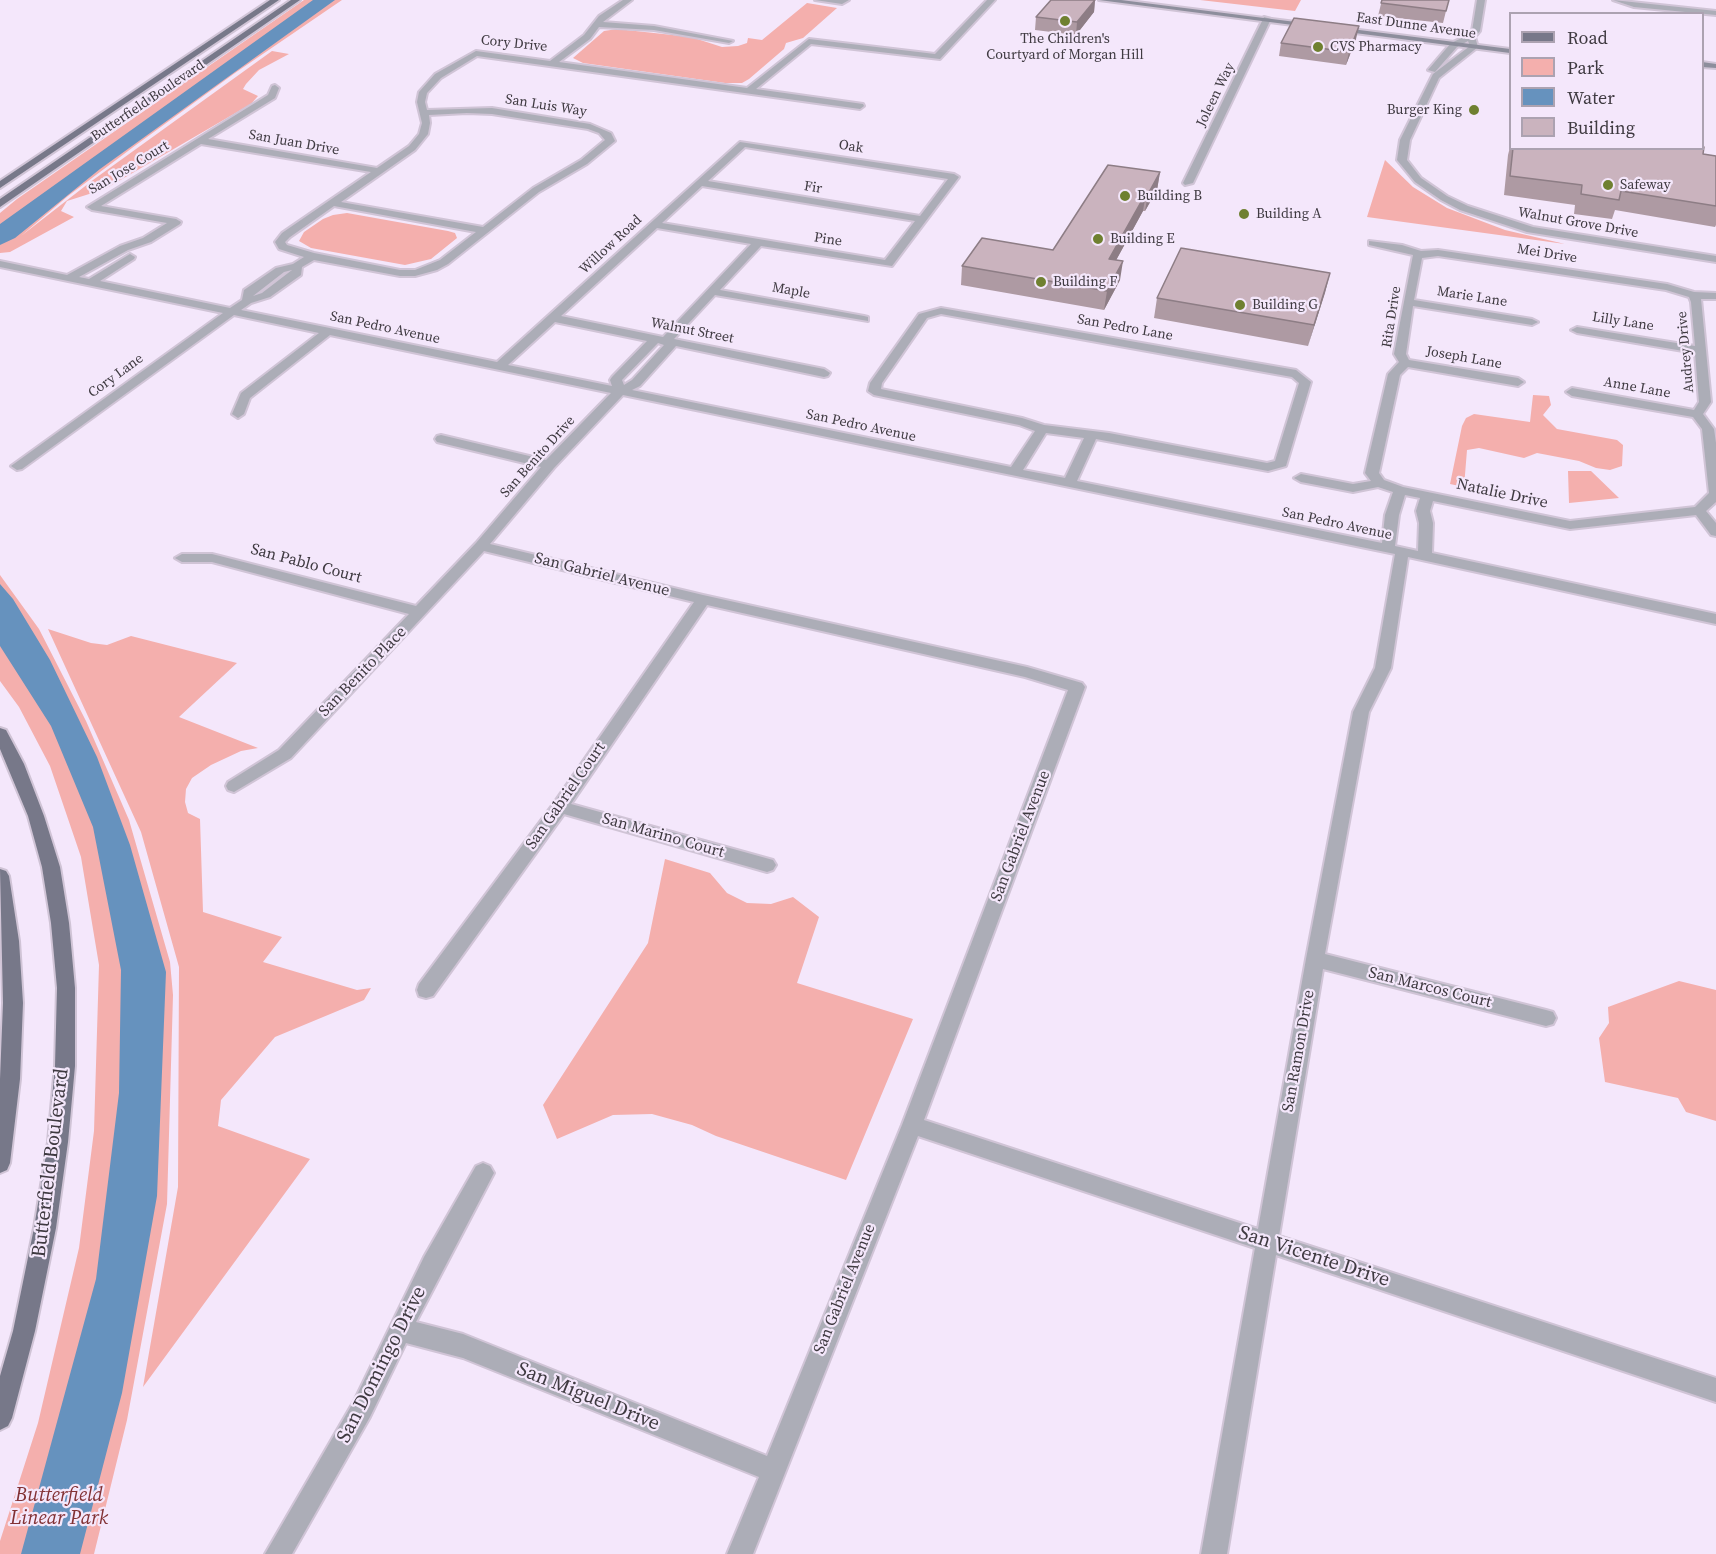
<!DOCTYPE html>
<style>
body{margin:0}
#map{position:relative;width:1716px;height:1554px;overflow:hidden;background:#f4e7fb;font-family:"Source Serif 4",serif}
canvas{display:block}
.legend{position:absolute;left:1509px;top:12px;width:195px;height:138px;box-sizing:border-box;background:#f4e7fb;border:2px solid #aca2b1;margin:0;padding:8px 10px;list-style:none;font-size:18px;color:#3f3a41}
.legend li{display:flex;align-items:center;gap:12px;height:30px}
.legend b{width:30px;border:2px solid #aca2b1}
</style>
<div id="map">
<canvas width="1716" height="1554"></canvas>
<ul class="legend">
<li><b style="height:8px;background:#777889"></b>Road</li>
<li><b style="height:16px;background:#f4afad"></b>Park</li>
<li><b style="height:16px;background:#6692be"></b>Water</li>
<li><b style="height:16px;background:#cab3be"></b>Building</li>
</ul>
</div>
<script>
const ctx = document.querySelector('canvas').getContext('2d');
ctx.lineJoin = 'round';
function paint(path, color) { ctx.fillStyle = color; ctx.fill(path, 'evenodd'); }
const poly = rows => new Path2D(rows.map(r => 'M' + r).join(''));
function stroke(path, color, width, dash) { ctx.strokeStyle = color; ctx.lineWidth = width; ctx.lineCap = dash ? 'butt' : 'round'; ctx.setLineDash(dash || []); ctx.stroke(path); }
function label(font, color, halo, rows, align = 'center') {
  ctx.font = font + ' "Source Serif 4",serif'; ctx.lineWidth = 4.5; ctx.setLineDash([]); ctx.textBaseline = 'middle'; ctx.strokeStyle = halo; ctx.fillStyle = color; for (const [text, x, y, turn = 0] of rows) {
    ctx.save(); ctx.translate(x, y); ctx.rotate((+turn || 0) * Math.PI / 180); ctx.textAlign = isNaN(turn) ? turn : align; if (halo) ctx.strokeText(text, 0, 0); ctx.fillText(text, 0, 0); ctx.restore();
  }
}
const green = poly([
 [304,0,342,0,235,73,136,145,68,196,21,236,93,180,272,51,289,54,259,70,246,84,243,89,258,96,251,104,105,189,67,201,61,211,74,217,10,252,0,253,0,213,17,199],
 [1200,0,1301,0,1295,11],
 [807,3,837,8,803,38,786,43,784,49,749,79,742,83,725,83,583,63,573,58,604,31,617,29,691,37,722,47,738,46,747,43,748,38,762,40],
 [1385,160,1413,187,1447,208,1505,230,1565,244,1367,217],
 [347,213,448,231,455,233,457,238,431,259,405,265,311,248,299,241,304,232,323,219,333,215],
 [1533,395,1549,396,1551,405,1543,415,1557,429,1617,440,1623,445,1622,466,1610,470,1596,468,1579,461,1537,453,1524,458,1479,448,1467,450,1464,487,1450,484,1462,426,1466,418,1474,414,1530,422],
 [1568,471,1591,471,1619,498,1569,503],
 [0,575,39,629,86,721,129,820,170,962,173,995,167,1204,127,1420,94,1554,0,1554,0,1541,38,1423,79,1248,94,1131,99,965,81,857,50,766,19,707,0,681],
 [48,629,91,643,107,645,131,636,237,663,179,717,258,748,241,751,211,765,192,778,186,789,185,802,188,813,200,819,203,912,282,937,263,962,357,990,371,988,364,1000,275,1037,221,1100,218,1126,310,1159,143,1387,178,1187,179,967,141,832],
 [665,859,710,873,727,893,747,903,771,904,793,897,819,917,797,983,913,1019,846,1180,716,1136,692,1125,652,1114,613,1115,557,1139,543,1105,648,943],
 [1679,981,1716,990,1716,1121,1686,1112,1678,1098,1605,1082,1599,1038,1609,1023,1608,1007]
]);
const water = poly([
 [313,0,335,0,100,169,15,238,0,245,0,224],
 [0,584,13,599,50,660,97,757,130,845,166,972,157,1196,122,1393,80,1554,21,1554,96,1279,119,1093,121,970,93,827,51,726,0,646]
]);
const minor = poly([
 [623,0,632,0,603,22,654,26,733,41,729,43,654,30,599,27,590,39,559,62,747,88,809,39,935,54,987,0,995,0,940,59,811,44,756,89,863,104,864,106,860,109,477,56,441,78,427,93,425,102,427,110,492,108,590,124,611,133,615,141,587,164,539,192,448,264,437,270,415,276,400,276,314,260,302,267,301,275,270,297,251,303,241,310,497,362,740,142,954,174,959,177,892,266,761,246,720,290,864,316,868,317,868,321,715,295,674,339,824,369,830,373,828,376,824,377,676,346,640,386,632,390,1011,467,1035,431,1019,425,874,395,868,391,870,383,919,314,941,308,1296,370,1311,382,1286,466,1268,471,1096,439,1077,481,1382,543,1385,515,1393,492,1378,487,1353,492,1301,482,1294,478,1301,474,1353,484,1371,481,1365,473,1388,374,1399,362,1394,354,1413,255,1369,245,1369,241,1402,245,1421,251,1438,250,1667,284,1694,292,1716,293,1716,299,1701,299,1711,402,1703,414,1714,429,1716,443,1716,502,1706,511,1716,523,1716,536,1711,535,1696,515,1570,529,1433,501,1430,511,1433,523,1432,553,1716,614,1716,624,1408,557,1391,668,1369,712,1325,954,1546,1010,1553,1012,1556,1018,1553,1024,1546,1026,1323,969,1279,1236,1716,1378,1716,1402,1276,1255,1227,1554,1201,1554,1255,1248,918,1136,753,1554,727,1554,759,1477,463,1358,406,1343,370,1417,292,1554,265,1554,354,1401,424,1257,476,1166,483,1163,490,1166,494,1173,416,1322,463,1334,767,1456,902,1125,1068,690,1025,677,707,605,571,804,773,860,776,865,773,870,767,872,564,814,433,996,426,998,419,996,417,990,419,984,554,803,694,602,484,551,291,758,234,792,228,790,226,786,228,782,279,750,409,614,212,562,182,562,175,558,182,554,212,554,416,606,476,543,541,467,437,442,435,439,437,436,441,435,546,460,611,393,330,335,250,398,244,414,238,418,232,414,241,393,319,333,234,315,22,469,17,470,11,466,223,313,0,267,0,261,67,275,120,246,143,238,167,223,92,210,87,207,268,95,272,86,275,85,279,88,275,98,208,139,377,168,409,146,419,134,422,123,417,102,419,92,435,74,476,51,550,61,584,35,599,16,623,0],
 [467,113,492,114,588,129,599,133,605,140,581,160,533,188,483,227,341,202,415,150,428,134,430,123,429,115,467,113],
 [201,144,371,172,282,233,275,242,279,249,304,257,293,264,276,268,244,290,242,300,230,308,100,281,134,259,135,257,130,254,89,279,79,277,128,250,151,242,180,224,181,222,176,219,101,206,201,144],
 [745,147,948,179,920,216,708,181,745,147],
 [702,186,915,221,885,260,662,223,702,186],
 [334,206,476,232,440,260,415,270,400,270,314,253,287,245,285,242,290,237,334,206],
 [657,228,751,244,663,337,561,316,657,228],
 [1438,256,1666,290,1689,297,1691,302,1695,346,1577,327,1571,330,1577,333,1695,353,1699,402,1694,410,1572,388,1566,392,1572,396,1693,417,1702,429,1709,493,1695,507,1570,521,1403,487,1384,480,1379,473,1400,375,1408,367,1518,386,1524,382,1518,378,1409,360,1406,354,1413,306,1532,325,1538,322,1532,319,1414,300,1422,258,1438,256],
 [292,270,262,293,253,296,284,272,292,270],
 [941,314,1292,377,1299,383,1275,461,1267,463,1109,433,1044,425,1022,418,881,389,882,383,927,318,941,314],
 [555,322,647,341,612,377,610,380,612,386,508,365,555,322],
 [658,343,664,345,632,380,624,385,622,380,658,343],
 [623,395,1395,554,1375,668,1353,712,1306,959,1258,1229,924,1120,1085,687,1082,683,1027,667,703,595,490,544,554,468,623,395],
 [1046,433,1084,438,1065,478,1023,470,1046,433],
 [1405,495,1420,498,1416,511,1419,523,1418,551,1395,546,1399,515,1405,495],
 [815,0,849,0,842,4,815,0],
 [1477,0,1485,0,1480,31,1475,37,1478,47,1439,78,1410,140,1407,160,1421,178,1447,196,1468,206,1533,227,1716,256,1716,262,1527,232,1460,210,1441,200,1415,182,1397,160,1400,140,1433,74,1470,46,1468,41,1457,47,1435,72,1428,70,1451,43,1468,35,1472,31,1477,0],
 [1613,0,1716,11,1716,15,1634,7,1613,0],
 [1264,17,1271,19,1193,183,1185,185,1183,183,1264,17]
]);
const secondary = poly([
 [1099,0,1121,0,1510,49,1510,53,1099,0],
 [1702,62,1716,64,1716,68,1702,67,1702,62]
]);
const primary = poly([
 [270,0,279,0,0,188,0,181,270,0],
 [291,0,300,0,0,207,0,199,291,0],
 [0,728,6,730,24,764,44,816,60,867,69,923,75,988,75,1066,68,1142,56,1228,35,1331,12,1418,8,1426,0,1430,0,1376,13,1331,34,1228,48,1142,55,1066,57,988,51,923,42,867,28,816,0,749,0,728],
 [0,869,6,871,9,876,19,941,23,1003,20,1079,10,1163,7,1170,0,1173,0,1079,3,1003,0,869]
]);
const wall = poly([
 [1095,0,1094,12,1076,35,1035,30,1036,17],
 [1382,0,1446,11,1443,23,1378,16],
 [1356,39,1346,65,1279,56,1281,43],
 [1510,147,1510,148,1702,148,1703,154,1716,156,1716,225,1715,227,1615,210,1612,219,1574,214,1575,205,1504,195,1508,155],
 [1160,172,1157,190,1145,211,1143,211,1116,260,1120,280,1104,310,961,285,962,266,1053,250],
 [1330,273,1308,346,1154,318,1157,298]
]);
const shadedWall = poly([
 [1095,0,1094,12,1076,35,1077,22],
 [1359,26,1356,39,1346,65,1349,52],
 [1160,172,1157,190,1145,211,1148,194],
 [1146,193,1143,211,1107,277,1109,259],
 [1123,261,1120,280,1104,310,1107,291],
 [1330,273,1325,293,1308,346,1314,325]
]);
const building = poly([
 [1051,0,1095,0,1077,22,1036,17,1051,0],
 [1382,0,1449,0,1446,11,1381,3,1382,0],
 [1294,18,1359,26,1349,52,1281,43,1294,18],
 [1702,147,1704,147,1703,154,1716,156,1716,206,1621,191,1619,200,1581,194,1582,185,1510,176,1513,148,1702,148,1702,147],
 [1108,165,1160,172,1148,194,1146,193,1109,259,1123,261,1107,291,962,266,982,238,1053,250,1108,165],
 [1181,248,1330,273,1314,325,1157,298,1181,248]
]);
const markers = [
 [1065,21,6,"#6f8030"],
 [1318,47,6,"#6f8030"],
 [1474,110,6,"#6f8030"],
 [1608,185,6,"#6f8030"],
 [1125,196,6,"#6f8030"],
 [1244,214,6,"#6f8030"],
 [1098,239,6,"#6f8030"],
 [1041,282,6,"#6f8030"],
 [1240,305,6,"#6f8030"]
];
const farStreetnames = [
 ["East Dunne Avenue",1416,26,8],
 ["Cory Drive",514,44,6],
 ["Joleen Way",1216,95,-64],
 ["Butterfield Boulevard",148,101,-34],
 ["San Luis Way",546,106,9],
 ["San Juan Drive",294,143,10],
 ["Oak",851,147,9],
 ["San Jose Court",129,168,-31],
 ["Fir",813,188,9],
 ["Walnut Grove Drive",1578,223,10],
 ["Pine",828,240,9],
 ["Willow Road",611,245,-43],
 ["Mei Drive",1547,254,9],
 ["Maple",791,291,10],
 ["Marie Lane",1472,297,9],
 ["Rita Drive",1392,317,-81],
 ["Lilly Lane",1623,322,9],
 ["San Pedro Avenue",385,328,12],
 ["San Pedro Lane",1125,328,10],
 ["Walnut Street",692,331,11],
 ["Audrey Drive",1686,352,-95],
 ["Joseph Lane",1464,358,10],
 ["Cory Lane",116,376,-36],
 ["Anne Lane",1637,388,10],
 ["San Pedro Avenue",861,426,12],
 ["San Benito Drive",538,457,-48],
 ["San Pedro Avenue",1337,524,12]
];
const farPoinames = [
 ["The Children's",1065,39,"center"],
 ["Courtyard of Morgan Hill",1065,55,"center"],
 ["CVS Pharmacy",1330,47],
 ["Burger King",1462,110,"right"],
 ["Safeway",1620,185],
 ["Building B",1137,196],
 ["Building A",1256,214],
 ["Building E",1110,239],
 ["Building F",1053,282],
 ["Building G",1252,305]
];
const streetNames = [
 ["Natalie Drive",1502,494,12],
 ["San Pablo Court",306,564,15],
 ["San Gabriel Avenue",602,575,14],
 ["San Benito Place",363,672,-46],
 ["San Gabriel Court",566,796,-55],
 ["San Marino Court",663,836,16],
 ["San Gabriel Avenue",1021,836,-69],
 ["San Marcos Court",1430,988,14],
 ["San Ramon Drive",1299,1051,-80],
 ["San Gabriel Avenue",845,1289,-68]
];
const nearStreetnames = [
 ["Butterfield Boulevard",51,1163,-83],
 ["San Vicente Drive",1314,1257,18],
 ["San Domingo Drive",382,1365,-63],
 ["San Miguel Drive",588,1397,22]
];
const nearParknames = [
 ["Butterfield",59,1496],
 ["Linear Park",59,1519]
];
paint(green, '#f4afad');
paint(water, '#6692be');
stroke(minor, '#d0c4d6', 4);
stroke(secondary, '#d0c4d6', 4);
stroke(primary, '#d0c4d6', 4);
paint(minor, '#acadb7');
paint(secondary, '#8d8e9c');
paint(primary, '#777889');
paint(wall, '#ae9aa3');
paint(shadedWall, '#8d7d85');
paint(building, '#cab3be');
stroke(building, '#8d7d85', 1.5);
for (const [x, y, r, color] of markers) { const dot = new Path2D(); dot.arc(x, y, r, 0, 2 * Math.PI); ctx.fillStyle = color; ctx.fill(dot); stroke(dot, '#f4e7fb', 2); }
label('14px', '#3f3a41', '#f4e7fb', farStreetnames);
label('14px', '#3f3a41', '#f4e7fb', farPoinames, 'left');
label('16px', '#3f3a41', '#f4e7fb', streetNames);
label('20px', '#3f3a41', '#f4e7fb', nearStreetnames);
label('italic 20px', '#823134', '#f4e7fb', nearParknames);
</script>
